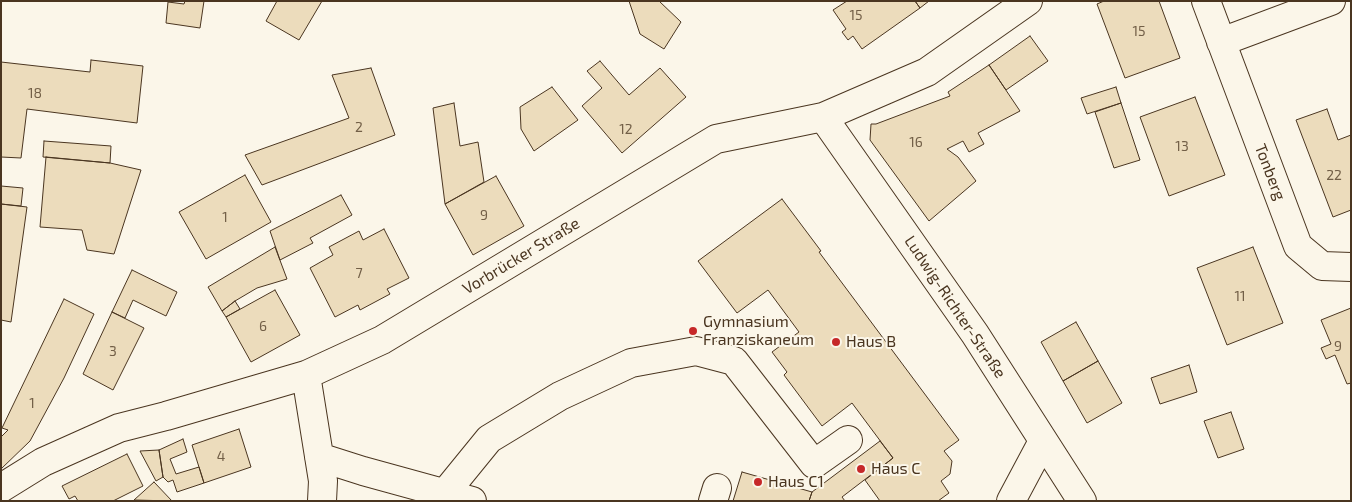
<!DOCTYPE html>
<meta charset="utf-8">
<style>
body{margin:0}
#map{position:relative;width:1352px;height:502px;overflow:hidden;background:#fbf6e9;font-family:"Exo 2",sans-serif}
canvas{display:block}
.frame{position:absolute;inset:0;border:2px solid #4a3520;pointer-events:none}
</style>
<div id="map">
<canvas width="1352" height="502"></canvas>
<div class="frame"></div>
</div>
<script>
const ctx = document.querySelector('canvas').getContext('2d');
ctx.lineJoin = 'round';
function paint(path, color) { ctx.fillStyle = color; ctx.fill(path, 'evenodd'); }
const poly = rows => new Path2D(rows.map(r => 'M' + r).join(''));
function stroke(path, color, width, dash) { ctx.strokeStyle = color; ctx.lineWidth = width; ctx.lineCap = dash ? 'butt' : 'round'; ctx.setLineDash(dash || []); ctx.stroke(path); }
function label(font, color, halo, rows, align = 'center') {
  ctx.font = font + ' "Exo 2",sans-serif'; ctx.lineWidth = 4; ctx.setLineDash([]); ctx.textBaseline = 'middle'; ctx.strokeStyle = halo; ctx.fillStyle = color; for (const [text, x, y, turn = 0] of rows) {
    ctx.save(); ctx.translate(x, y); ctx.rotate((+turn || 0) * Math.PI / 180); ctx.textAlign = isNaN(turn) ? turn : align; if (halo) ctx.strokeText(text, 0, 0); ctx.fillText(text, 0, 0); ctx.restore();
  }
}
const building = poly([
 [185,1,204,1,200,28,166,23,168,2,184,4,185,1],
 [277,1,322,1,299,40,266,21,277,1],
 [629,1,659,1,681,22,664,49,640,34,629,1],
 [847,1,915,1,920,8,862,49,853,36,848,40,842,32,846,29,833,10,847,1],
 [915,1,929,1,920,8,915,1],
 [1104,1,1159,1,1180,58,1125,78,1097,4,1104,1],
 [1030,36,1048,61,1006,90,989,65,1030,36],
 [91,60,143,66,137,123,27,109,21,158,1,157,1,62,90,72,91,60],
 [600,61,629,95,660,68,686,97,622,153,582,106,602,88,587,71,600,61],
 [989,65,1020,111,978,133,984,144,969,152,963,141,947,149,958,157,976,181,929,221,870,140,871,124,876,124,950,96,948,92,989,65],
 [371,68,395,135,262,185,245,155,349,118,332,75,371,68],
 [552,87,578,120,534,151,521,129,520,107,552,87],
 [1116,87,1121,103,1087,114,1081,98,1116,87],
 [1195,97,1225,175,1169,196,1140,117,1195,97],
 [454,103,460,146,478,142,484,182,445,204,433,108,454,103],
 [1121,103,1140,160,1114,168,1095,112,1121,103],
 [1327,109,1338,140,1351,135,1351,210,1333,217,1296,120,1327,109],
 [44,141,111,146,110,163,43,157,44,141],
 [46,157,110,163,141,170,114,254,87,250,82,230,40,227,46,157],
 [245,175,271,222,206,259,179,212,245,175],
 [496,176,524,226,473,255,445,204,496,176],
 [1,186,23,188,21,206,1,204,1,186],
 [341,195,352,215,310,238,313,243,280,260,270,231,341,195],
 [782,199,821,251,819,252,959,440,944,451,952,461,950,474,941,481,949,493,938,501,880,501,865,480,893,458,852,403,822,426,784,375,787,372,772,352,799,332,768,290,737,313,698,261,782,199],
 [1,204,27,207,11,322,1,320,1,204],
 [384,229,409,278,387,289,390,294,360,310,358,305,335,317,310,268,333,255,329,247,359,231,363,240,384,229],
 [275,247,287,279,257,288,235,301,222,311,208,287,275,247],
 [1253,247,1283,323,1227,345,1197,268,1253,247],
 [132,270,177,292,166,316,133,300,125,318,112,312,132,270],
 [275,290,300,335,251,362,226,317,275,290],
 [64,299,94,314,64,378,30,441,1,469,1,437,8,430,2,428,64,299],
 [235,301,240,309,226,317,222,311,235,301],
 [1351,308,1351,383,1347,384,1335,355,1326,359,1321,348,1331,344,1321,320,1351,308],
 [112,312,144,328,113,390,83,374,112,312],
 [1076,322,1098,361,1063,381,1041,342,1076,322],
 [1098,361,1122,403,1087,423,1063,381,1098,361],
 [1189,365,1197,392,1160,404,1151,378,1189,365],
 [1231,412,1244,449,1218,458,1204,421,1231,412],
 [239,429,251,467,204,483,192,445,239,429],
 [183,439,187,452,170,459,176,474,199,467,204,483,177,492,173,480,168,482,163,477,159,450,183,439],
 [880,441,893,458,842,497,845,501,809,501,812,492,880,441],
 [159,450,163,477,156,481,140,451,159,450],
 [127,454,143,486,113,501,78,501,75,496,69,499,62,486,127,454],
 [742,472,812,492,809,501,733,501,742,472],
 [154,482,172,501,134,500,154,482]
]);
const minor = poly([
 [1206,1,1298,246,1322,266,1351,267],
 [1221,42,1331,1],
 [823,117,975,334,1082,501],
 [306,375,323,481,322,501],
 [319,457,363,471,472,501],
 [1,488,43,462,119,428,166,416,306,375,382,340,716,139,823,117,927,72,1028,1],
 [445,493,489,439,560,396,631,363,696,351,734,361,814,464,848,440],
 [713,501,717,488],
 [1011,501,1043,441]
]);
const markers = [
 [693,331,5,"#c62828"],
 [836,342,5,"#c62828"],
 [861,469,5,"#c62828"],
 [758,482,5,"#c62828"]
];
const numberNames = [
 ["15",856,15],
 ["15",1139,31],
 ["18",35,93],
 ["2",359,127],
 ["12",626,129],
 ["16",916,142],
 ["13",1182,146],
 ["22",1334,175],
 ["9",484,215],
 ["1",225,217],
 ["7",359,273],
 ["11",1240,296],
 ["6",263,326],
 ["9",1338,346],
 ["3",113,351],
 ["1",32,403],
 ["4",221,456]
];
const streetNames = [
 ["Tonberg",1270,172,69],
 ["Vorbrücker Straße",521,256,-31],
 ["Ludwig-Richter-Straße",955,307,56]
];
const poiNames = [
 ["Gymnasium",703,322],
 ["Franziskaneum",703,340],
 ["Haus B",846,342],
 ["Haus C",871,469],
 ["Haus C1",768,482]
];
paint(building, '#ecdcbc');
stroke(building, '#4a3520', 1);
stroke(minor, '#4a3520', 30);
stroke(minor, '#fbf6e9', 28);
for (const [x, y, r, color] of markers) { const dot = new Path2D(); dot.arc(x, y, r, 0, 2 * Math.PI); ctx.fillStyle = color; ctx.fill(dot); stroke(dot, '#fbf6e9', 2); }
label('14px', '#725f47', null, numberNames);
label('16px', '#4a3520', '#fbf6e9', streetNames);
label('16px', '#4a3520', '#fbf6e9', poiNames, 'left');
</script>
